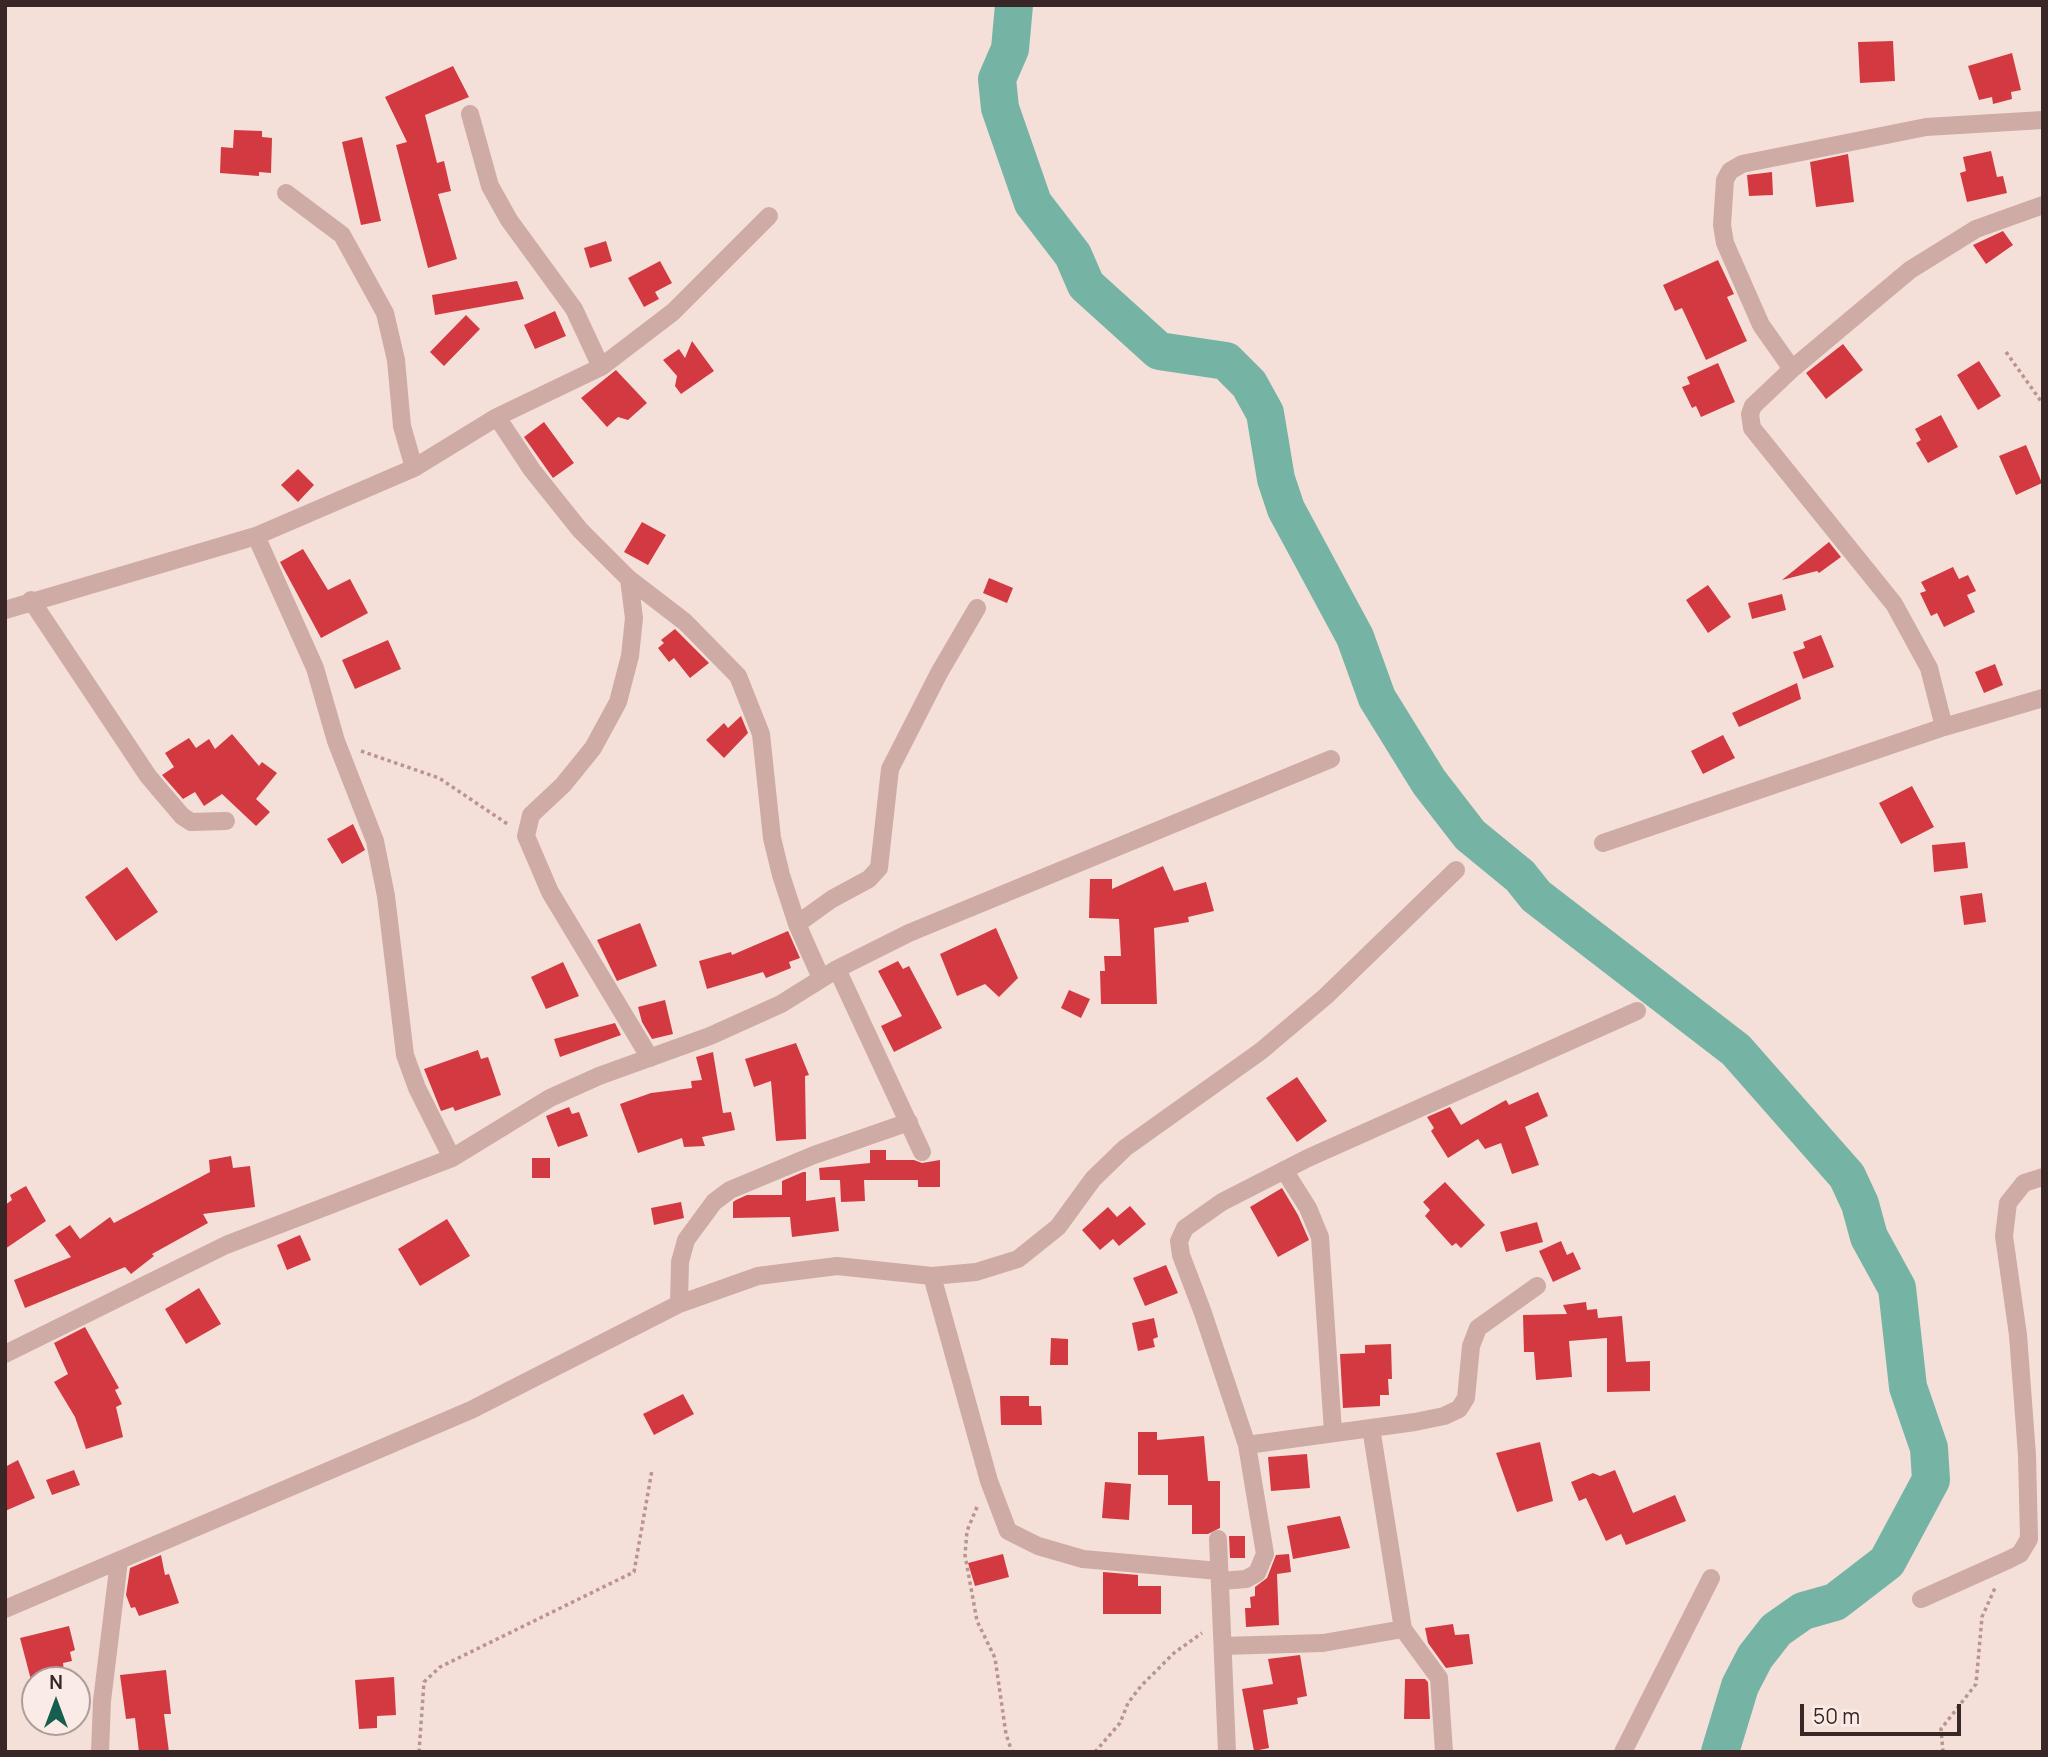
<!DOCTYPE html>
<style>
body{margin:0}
#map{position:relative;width:2048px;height:1757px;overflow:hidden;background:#f4e0d9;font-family:Manrope,sans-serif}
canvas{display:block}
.frame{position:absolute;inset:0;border:7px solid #382726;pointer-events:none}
.north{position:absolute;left:21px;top:1666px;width:70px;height:70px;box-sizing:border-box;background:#fbebe6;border:2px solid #ad9d99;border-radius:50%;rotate:0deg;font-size:19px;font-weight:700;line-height:28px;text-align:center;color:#382726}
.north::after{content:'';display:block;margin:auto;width:24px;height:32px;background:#175e4e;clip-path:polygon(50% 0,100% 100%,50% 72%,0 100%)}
.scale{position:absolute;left:1800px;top:1704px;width:161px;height:32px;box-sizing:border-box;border:4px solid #382726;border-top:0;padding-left:9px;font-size:21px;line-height:24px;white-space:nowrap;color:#382726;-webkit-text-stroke:5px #fbebe6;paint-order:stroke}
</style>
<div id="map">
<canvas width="2048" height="1757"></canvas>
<div class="frame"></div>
<div class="north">N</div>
<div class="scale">50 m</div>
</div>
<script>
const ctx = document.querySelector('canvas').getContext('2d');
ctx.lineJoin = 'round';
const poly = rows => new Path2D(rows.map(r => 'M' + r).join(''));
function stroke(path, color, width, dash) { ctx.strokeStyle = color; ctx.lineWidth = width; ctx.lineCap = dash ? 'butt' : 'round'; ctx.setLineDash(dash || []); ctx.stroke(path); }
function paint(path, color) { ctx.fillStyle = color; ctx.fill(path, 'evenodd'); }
const river = poly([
 [1014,5,1010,49,997,79,1000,108,1033,203,1073,255,1086,285,1159,351,1226,361,1249,384,1265,413,1276,479,1286,509,1355,637,1377,698,1429,782,1470,835,1520,876,1536,896,1736,1050,1847,1176,1860,1204,1869,1237,1897,1288,1908,1387,1929,1448,1931,1480,1887,1562,1835,1602,1803,1611,1776,1630,1755,1657,1740,1686,1720,1752]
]);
const building = poly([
 [1893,41,1895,81,1860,83,1858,42],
 [2012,53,2021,90,2011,92,2012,99,1993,104,1992,97,1979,100,1968,66],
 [453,66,469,97,425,115,437,163,444,161,451,191,438,194,457,259,428,268,396,145,407,142,385,97],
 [234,130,262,131,262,137,272,138,271,173,259,172,259,176,220,173,221,147,233,148],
 [362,137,381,221,361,225,342,142],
 [1991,151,1997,177,2003,176,2007,193,1967,202,1960,173,1966,171,1963,157],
 [1848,154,1854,202,1816,207,1810,162],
 [1772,172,1773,195,1749,196,1747,175],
 [2003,231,2013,245,1986,264,1973,245],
 [606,241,612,261,590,268,584,248],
 [1718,260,1734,294,1727,297,1747,341,1706,360,1682,308,1675,311,1663,285],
 [660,261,672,283,655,292,659,299,644,307,628,278],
 [517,281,524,299,435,315,432,295],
 [555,311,566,336,535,349,524,325],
 [466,315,480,329,444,366,430,352],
 [692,341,714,371,681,394,675,386,677,376,663,360,679,349,685,358],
 [1843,344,1863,370,1826,399,1806,373],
 [1979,361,2001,396,1978,410,1957,375],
 [1718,363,1735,402,1701,417,1696,406,1692,408,1682,387,1690,384,1687,377],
 [616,370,647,403,628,420,618,417,607,427,581,398],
 [1941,415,1958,447,1928,463,1916,443,1921,440,1915,429],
 [544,422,574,463,553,478,524,437],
 [2026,445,2042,483,2016,495,1999,456],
 [298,469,314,485,298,502,281,485],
 [642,522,666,535,648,565,624,552],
 [1829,542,1841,557,1819,573,1817,571,1782,580],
 [303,549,328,590,350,579,368,613,321,638,280,562],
 [1953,567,1959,579,1968,575,1976,591,1967,595,1975,612,1944,627,1937,613,1931,616,1920,593,1926,591,1921,582],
 [989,578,1013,588,1007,603,983,593],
 [1708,585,1731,617,1708,633,1686,600],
 [1782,594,1786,610,1752,619,1748,603],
 [675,629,709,663,690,678,674,658,669,662,658,648,664,643,661,640],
 [1821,635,1834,667,1803,679,1793,652,1805,648,1803,642],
 [388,640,401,669,355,689,342,660],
 [1995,664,2003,685,1984,693,1975,672],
 [1797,683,1801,699,1739,727,1732,713],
 [741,716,748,733,724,758,706,740,724,723,728,728],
 [232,734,259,766,262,762,277,773,256,799,270,812,256,826,222,794,204,806,195,792,183,799,162,775,174,767,165,753,189,738,196,748,209,739,215,749],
 [1723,735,1735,758,1703,774,1691,751],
 [1912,786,1934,827,1901,844,1879,803],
 [353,824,365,850,342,864,327,839],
 [1965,842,1968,868,1934,872,1932,845],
 [1163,866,1174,891,1206,882,1214,911,1188,917,1189,922,1154,928,1157,1004,1101,1004,1100,971,1105,971,1104,956,1121,956,1119,919,1089,918,1090,879,1112,879,1112,889],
 [127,867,158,912,116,941,85,897],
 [1982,893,1986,922,1964,925,1960,896],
 [640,923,657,966,617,981,597,940],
 [996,928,1018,978,999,997,985,984,957,996,940,954],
 [788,931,800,958,789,962,791,968,766,978,763,972,707,989,699,961,731,952,732,955],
 [898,961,903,969,909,966,942,1028,894,1052,881,1026,902,1016,878,971],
 [563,962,579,996,546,1009,531,977],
 [1069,990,1090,999,1081,1018,1061,1008],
 [665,1000,673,1034,652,1039,642,1022,638,1007],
 [615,1023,621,1035,560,1057,554,1039],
 [796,1043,809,1075,805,1076,806,1139,776,1141,771,1081,754,1087,745,1059],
 [478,1050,481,1059,488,1057,501,1095,455,1111,453,1107,441,1111,424,1069],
 [713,1052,723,1113,731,1112,735,1130,702,1137,705,1146,684,1147,682,1138,638,1153,620,1104,651,1093,692,1088,691,1081,702,1080,696,1057],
 [1297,1077,1327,1121,1297,1142,1266,1098],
 [1538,1092,1548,1116,1525,1127,1539,1165,1512,1174,1501,1143,1485,1149,1478,1139,1448,1158,1431,1131,1434,1128,1427,1117,1450,1107,1461,1125,1506,1100,1509,1105],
 [569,1107,572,1114,579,1112,588,1136,558,1147,546,1116],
 [870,1150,886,1150,886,1160,914,1160,922,1163,940,1160,940,1187,918,1187,918,1180,864,1180,865,1201,841,1202,840,1180,820,1180,819,1168,870,1163],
 [231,1156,233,1168,250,1166,255,1207,203,1214,208,1223,152,1254,154,1256,131,1274,125,1267,25,1308,14,1280,71,1257,55,1235,70,1225,80,1239,110,1217,114,1223,210,1172,209,1160],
 [532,1158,550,1158,550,1178,532,1178],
 [803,1172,806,1172,806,1201,835,1197,839,1231,792,1237,790,1217,733,1218,733,1202,736,1200,747,1195,782,1195,782,1181],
 [1445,1182,1485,1225,1461,1248,1456,1243,1452,1246,1425,1216,1430,1210,1423,1202],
 [26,1186,46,1221,5,1249,5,1205,12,1200,10,1195],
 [1282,1188,1298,1215,1309,1240,1278,1257,1250,1207],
 [681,1202,684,1218,654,1225,651,1208],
 [1130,1206,1146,1224,1119,1246,1113,1239,1100,1250,1082,1230,1108,1207,1117,1217],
 [447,1219,470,1256,420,1286,398,1249],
 [1537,1222,1543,1242,1506,1252,1500,1232],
 [300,1235,311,1260,287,1270,277,1245],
 [1561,1241,1567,1255,1573,1252,1581,1269,1553,1282,1539,1251],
 [1166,1265,1178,1293,1145,1306,1133,1278],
 [199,1288,221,1324,186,1344,165,1309],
 [1586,1302,1587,1310,1597,1309,1598,1318,1622,1316,1626,1362,1650,1361,1650,1391,1607,1392,1607,1338,1569,1341,1572,1377,1536,1380,1534,1352,1524,1352,1523,1315,1567,1314,1563,1305],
 [1154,1318,1158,1337,1153,1339,1155,1347,1138,1351,1132,1323],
 [85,1327,119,1388,115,1390,122,1404,116,1407,123,1437,86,1449,75,1417,54,1382,68,1374,54,1343],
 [1051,1338,1068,1339,1068,1365,1050,1365],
 [1391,1344,1392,1379,1388,1379,1389,1395,1380,1395,1380,1406,1343,1408,1340,1354,1365,1353,1365,1345],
 [683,1394,694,1414,654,1435,643,1414],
 [1000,1396,1029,1396,1029,1406,1041,1406,1042,1425,1001,1425],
 [1138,1432,1157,1432,1157,1440,1204,1436,1208,1481,1220,1481,1220,1528,1208,1534,1192,1534,1192,1505,1168,1505,1168,1475,1138,1475],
 [1540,1442,1553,1501,1517,1512,1496,1453],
 [1307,1454,1310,1488,1271,1491,1268,1457],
 [18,1460,35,1498,5,1511,5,1467],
 [74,1470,80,1485,52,1495,46,1480],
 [1615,1470,1633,1513,1675,1495,1686,1521,1626,1545,1621,1534,1606,1541,1586,1498,1579,1501,1571,1482,1593,1473,1600,1476],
 [1105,1482,1131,1484,1129,1520,1102,1518],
 [1340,1516,1350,1548,1293,1559,1287,1526],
 [1229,1536,1245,1536,1245,1558,1230,1558],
 [1003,1554,1009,1577,975,1586,968,1563],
 [1289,1554,1291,1572,1277,1574,1279,1625,1246,1627,1245,1608,1251,1608,1250,1597,1255,1596,1255,1587,1267,1578,1276,1555],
 [161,1555,165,1575,169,1574,179,1603,139,1616,135,1607,131,1608,126,1595,130,1568],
 [1103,1572,1138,1575,1138,1586,1161,1586,1161,1614,1103,1614],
 [1453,1624,1455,1635,1469,1634,1473,1664,1446,1668,1428,1643,1425,1628],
 [69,1626,75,1650,70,1652,72,1661,63,1663,65,1680,31,1680,20,1638],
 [1300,1655,1307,1696,1297,1698,1298,1704,1263,1710,1269,1748,1254,1751,1242,1689,1273,1684,1268,1659],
 [166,1670,171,1714,164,1714,169,1752,139,1752,135,1718,126,1719,120,1675],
 [394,1677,396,1715,377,1716,377,1728,359,1729,355,1680],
 [1405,1679,1425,1679,1428,1682,1430,1719,1404,1719]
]);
const path = poly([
 [2006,352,2043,404],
 [361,751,439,778,509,825],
 [977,1507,967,1531,965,1555,977,1621,995,1658,1006,1734,1012,1752],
 [419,1752,424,1682,440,1667,634,1572,652,1470],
 [1095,1752,1120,1723,1128,1703,1141,1686,1174,1653,1202,1633],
 [1943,1752,1941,1729,1976,1684,1982,1617,1995,1588]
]);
const street = poly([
 [470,114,490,186,509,220,574,309,601,367],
 [286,193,342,235,385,313,396,360,402,426,414,468],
 [1792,369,1761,325,1725,243,1722,225,1725,180,1730,171,1742,164,1926,127,2043,120],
 [497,417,532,470,580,530,629,579,634,618,630,656,618,702,593,748,563,785,531,815,526,836,550,892,650,1058],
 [256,536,315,668,336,741,375,841,386,896,405,1055,417,1088,452,1158],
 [629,579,685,622,738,676,761,734,772,838,781,875,797,924,821,978],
 [31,600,148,776,182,816,191,822,226,821],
 [5,610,256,536,414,468,497,417,601,367,673,312,769,216],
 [1944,727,1929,668,1894,604,1752,428,1750,414,1753,406,1792,369,1910,270,1976,229,2043,205],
 [1603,843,1944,727,2043,698],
 [797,924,832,899,869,879,879,868,890,769,939,673,977,608],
 [837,969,922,1152],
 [1284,1170,1308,1208,1320,1237,1333,1432],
 [932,1276,989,1481,1008,1531,1038,1546,1083,1559,1219,1571],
 [679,1304,680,1262,686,1240,714,1202,730,1190,814,1155,909,1122],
 [5,1354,226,1245,452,1158,550,1098,599,1076,710,1036,781,1004,837,969,909,933,1331,759],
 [1371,1428,1403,1629,1439,1678,1444,1752],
 [1247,1445,1415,1422,1444,1416,1459,1409,1466,1398,1471,1346,1478,1328,1537,1286],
 [1218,1539,1227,1752],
 [1221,1581,1246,1579,1257,1573,1265,1554,1247,1445,1203,1313,1181,1255,1179,1241,1185,1228,1222,1202,1308,1158,1637,1011],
 [1921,1599,2008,1560,2020,1554,2029,1539,2027,1455,2018,1335,2004,1236,2008,1203,2024,1183,2043,1177],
 [5,1609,471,1410,679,1304,758,1276,837,1266,932,1276,976,1272,1018,1259,1058,1227,1093,1179,1125,1148,1261,1051,1326,996,1456,870],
 [1223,1646,1323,1643,1403,1629],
 [100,1752,102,1701,119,1561],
 [1623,1752,1711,1578]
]);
stroke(river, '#75b4a4', 38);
paint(building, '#d33941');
stroke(path, '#ba948e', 3.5, [3.5, 3.5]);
stroke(street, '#ceaba4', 18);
</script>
